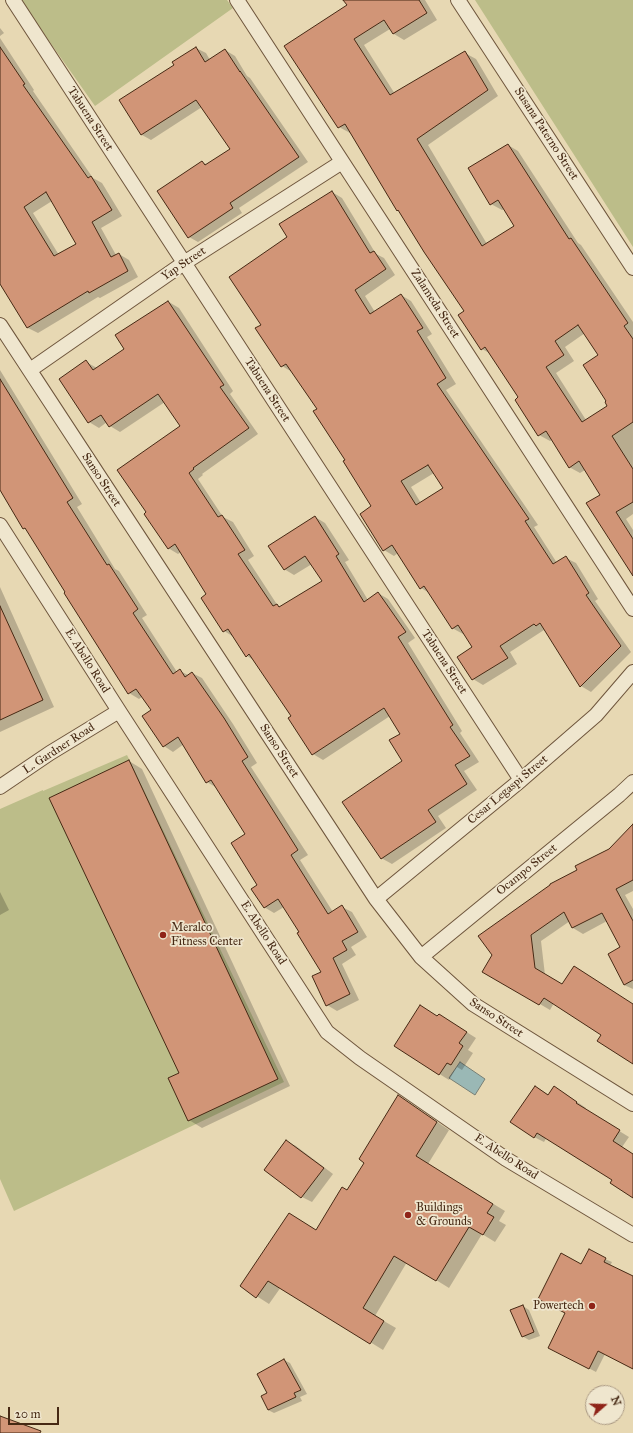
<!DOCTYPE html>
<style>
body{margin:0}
#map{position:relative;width:633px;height:1433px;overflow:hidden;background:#e7d8b3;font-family:"IM FELL Great Primer",serif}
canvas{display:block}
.north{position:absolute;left:585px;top:1385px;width:40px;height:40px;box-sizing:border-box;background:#efe6ce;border:1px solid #ab9a84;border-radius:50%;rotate:70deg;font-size:11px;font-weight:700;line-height:16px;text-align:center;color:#462914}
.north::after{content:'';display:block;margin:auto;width:14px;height:18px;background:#8f2418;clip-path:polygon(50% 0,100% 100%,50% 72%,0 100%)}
.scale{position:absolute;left:8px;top:1407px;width:51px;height:18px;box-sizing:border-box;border:2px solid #462914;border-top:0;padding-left:5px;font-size:12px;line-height:14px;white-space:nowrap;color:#462914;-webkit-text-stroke:3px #efe6ce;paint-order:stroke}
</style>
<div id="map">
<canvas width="633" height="1433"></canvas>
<div class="north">N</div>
<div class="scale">20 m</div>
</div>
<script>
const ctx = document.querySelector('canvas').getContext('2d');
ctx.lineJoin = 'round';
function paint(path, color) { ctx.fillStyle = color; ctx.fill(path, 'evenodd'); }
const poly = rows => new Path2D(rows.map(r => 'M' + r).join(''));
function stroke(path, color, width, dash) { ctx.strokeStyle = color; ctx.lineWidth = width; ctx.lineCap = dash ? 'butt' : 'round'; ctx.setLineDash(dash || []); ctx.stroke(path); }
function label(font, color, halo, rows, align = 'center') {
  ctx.font = font + ' "IM FELL Great Primer",serif'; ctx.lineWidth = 3.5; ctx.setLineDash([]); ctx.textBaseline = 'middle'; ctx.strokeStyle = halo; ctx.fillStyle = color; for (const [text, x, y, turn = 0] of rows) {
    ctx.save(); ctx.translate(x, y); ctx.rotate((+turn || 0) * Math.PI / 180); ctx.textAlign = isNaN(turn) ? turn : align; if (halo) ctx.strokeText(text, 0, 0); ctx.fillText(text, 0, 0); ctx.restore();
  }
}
const green = poly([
 [20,0,227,0,233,8,95,106],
 [475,0,633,0,633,247],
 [127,755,284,1082,14,1211,0,1179,0,809,43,790,43,791]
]);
const water = poly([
 [460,1062,485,1079,475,1095,449,1078,460,1062]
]);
const shadow = poly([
 [352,0,425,0,437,20,404,40,394,34,390,29,364,45,395,94,465,53,476,59,498,96,428,145,487,244,515,226,505,209,502,210,491,204,469,168,508,145,518,151,578,243,581,245,633,322,633,514,626,519,633,530,633,574,601,495,585,470,580,473,569,467,552,440,550,441,539,435,520,398,491,354,482,349,465,312,401,212,397,210,351,133,350,133,339,127,348,6],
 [585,333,600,355,609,406,586,420,556,373,574,361,565,347],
 [0,28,4,33,0,36],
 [0,38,34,90,33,91,93,178,102,183,122,216,101,228,116,255,119,254,129,260,138,277,100,298,98,297,38,333,28,328,0,279],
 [52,201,78,244,59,255,33,213],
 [196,48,206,53,210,60,225,50,235,56,247,76,250,78,308,162,239,208,242,213,198,242,189,237,202,162,208,165,231,149,202,107,151,140,142,135,176,65],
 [332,192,342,198,376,254,384,258,395,275,365,296,375,312,401,295,411,301,432,334,427,337,456,384,446,390,538,525,534,527,557,563,566,558,576,563,598,599,595,601,631,652,591,692,581,686,546,631,544,630,510,652,517,664,483,685,473,679,459,657,474,647,464,633,463,634,452,628,431,594,421,588,398,553,394,556,384,550,373,507,318,409,293,372,292,372,282,366,262,325,289,238],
 [434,473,445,488,421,503,411,487],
 [169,302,179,308,233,391,230,394,258,434,202,474,203,475,198,479,223,517,233,522,254,556,248,560,278,606,281,607,323,581,312,564,294,575,284,569,315,517,325,523,349,560,345,562,368,600,378,593,388,599,415,638,408,643,462,731,460,733,479,762,464,771,477,790,438,816,446,828,392,864,381,858,404,762,401,734,390,716,323,760,313,754,292,716,255,661,247,656,234,637,224,631,208,595,181,552,178,554,168,548,181,426,165,402,120,432,110,426,107,422,99,428,89,422,86,362,97,368,125,349],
 [0,370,82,504,77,507,115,569,119,571,147,615,142,618,177,672,180,671,188,675,192,673,202,678,233,724,257,763,251,767,308,855,300,860,333,912,342,907,352,912,367,937,351,947,356,955,342,964,359,1000,337,1011,327,1005,322,972,300,932,284,907,274,913,264,907,246,834,217,788,207,782,184,744,173,752,164,746,152,710,143,696,139,699,129,693,67,592,27,530,24,528,0,489],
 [0,587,54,707,0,732],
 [129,761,142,769,290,1086,202,1128,189,1120],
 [633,826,633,891,625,895,633,909,633,989,624,985,622,948,607,921,583,934,573,928,570,921,541,941,545,975,563,985,633,1004,633,1063,602,1035,554,1003,550,1010,484,971,578,871,609,849],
 [0,892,9,910,0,915],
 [438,1017,449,1021,476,1038,468,1050,473,1053,462,1070,457,1067,449,1080,395,1046],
 [536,1087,549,1095,564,1093,586,1108,585,1110,629,1137,622,1147,633,1154,633,1196,613,1179,547,1137,544,1142,534,1137],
 [399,1096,449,1130,428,1164,505,1211,499,1221,506,1225,495,1242,482,1234,449,1288,407,1262,375,1316,396,1328,383,1350,281,1287,269,1304,241,1286,316,1231,348,1191,366,1162],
 [286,1141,296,1146,333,1174,312,1202,302,1197,265,1169],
 [605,1259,612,1262,610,1266,633,1277,633,1368,605,1354,596,1372,556,1351,582,1265],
 [523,1306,529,1310,540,1336,529,1340,522,1336],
 [284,1360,290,1363,307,1394,300,1397,302,1401,274,1413,268,1410,269,1394]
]);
const building = poly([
 [343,0,419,0,427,13,393,34,384,20,354,39,390,95,465,51,488,90,417,139,482,246,514,226,498,200,490,205,468,168,508,144,569,239,571,238,628,323,624,326,633,339,633,422,612,436,633,469,633,502,616,512,633,539,633,576,586,503,600,495,579,461,569,468,546,431,538,436,515,400,518,397,485,347,481,350,458,315,464,311,424,252,398,210,397,211,345,124,338,128,284,46,347,5,343,0],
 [578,325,598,355,583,365,606,401,605,402,607,406,582,422,546,367,564,355,555,341,578,325],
 [0,47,25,84,23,85,88,178,91,176,112,210,92,222,111,257,119,253,128,271,89,293,88,291,27,328,0,284,0,47],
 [46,192,76,244,54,256,24,207,46,192],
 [196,47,205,62,225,49,240,72,240,71,299,157,230,203,233,208,188,238,157,191,202,161,205,165,230,149,196,100,141,135,119,100,174,65,172,62,196,47],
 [332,191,370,253,374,251,386,269,355,290,370,314,401,294,423,328,417,331,446,378,437,384,529,519,525,521,553,564,566,556,589,593,586,595,621,646,580,687,540,623,536,626,534,624,500,646,508,658,472,680,457,657,472,647,458,625,452,629,424,586,420,589,392,545,383,551,360,514,371,506,343,461,345,460,313,411,317,409,286,364,281,367,255,328,261,325,229,277,287,237,279,224,332,191],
 [428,465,443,488,416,505,401,481,428,465],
 [168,301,224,385,220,387,249,428,193,468,194,469,189,473,218,517,222,515,245,550,238,554,273,606,277,604,279,607,322,581,305,556,284,570,268,546,315,516,339,554,336,556,364,602,378,592,406,632,398,637,453,725,450,727,470,756,455,765,467,784,428,810,436,822,381,859,342,802,402,761,389,740,400,734,384,708,312,755,288,718,291,716,249,654,246,657,228,629,223,632,201,598,206,594,175,544,168,549,144,514,146,512,117,470,180,426,158,394,109,427,101,415,88,423,59,379,86,360,93,370,124,349,115,335,168,301],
 [0,379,73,498,67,502,107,565,109,564,138,609,133,613,173,674,180,669,185,677,192,672,224,718,248,757,242,761,298,850,291,855,328,914,342,905,358,932,342,941,347,950,333,958,350,994,326,1006,312,976,321,972,297,933,299,932,278,899,264,908,251,889,257,885,231,843,245,834,211,780,206,783,178,737,163,747,142,716,151,710,136,689,128,694,64,593,65,592,25,528,23,529,0,490,0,379],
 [0,606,43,700,0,720,0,606],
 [129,760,278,1079,188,1121,168,1078,179,1073,49,798,129,760],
 [633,824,633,880,616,889,633,921,633,980,624,985,608,954,620,947,602,913,572,928,564,912,531,935,535,968,562,984,574,966,633,1004,633,1064,597,1041,601,1035,544,998,539,1005,482,972,492,955,478,936,550,885,550,884,577,870,575,866,609,849,633,824],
 [420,1005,437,1016,439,1014,467,1032,459,1043,463,1046,451,1065,447,1063,439,1075,394,1046,420,1005],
 [535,1086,548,1095,554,1086,577,1102,576,1103,620,1130,613,1141,633,1154,633,1198,610,1183,612,1180,537,1133,534,1138,510,1122,535,1086],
 [398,1095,437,1122,416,1156,493,1204,487,1213,494,1217,483,1235,469,1227,436,1281,394,1256,363,1308,384,1321,370,1344,268,1281,256,1298,240,1286,289,1213,316,1230,342,1187,347,1190,364,1163,359,1159,398,1095],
 [286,1140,324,1168,301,1198,264,1170,286,1140],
 [589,1249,606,1258,604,1262,633,1276,633,1369,598,1351,589,1369,548,1348,565,1313,538,1299,561,1253,581,1264,589,1249],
 [523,1305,534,1332,522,1337,510,1310,523,1305],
 [284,1359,301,1390,294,1393,296,1397,268,1410,261,1396,267,1393,257,1374,284,1359],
 [0,1416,41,1431,40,1433,0,1433,0,1416]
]);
const street = poly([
 [13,0,521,780],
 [237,0,633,609],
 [458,0,633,268],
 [0,325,376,899,421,957,473,1004,633,1104],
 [30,370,184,263,342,162],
 [0,525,119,711,327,1032,360,1058,506,1159,633,1235],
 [0,787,50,753,119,711],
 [376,899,521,780,596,715,633,672],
 [421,957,619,795,633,782]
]);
const markers = [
 [163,935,4,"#8f2418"],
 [408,1215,4,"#8f2418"],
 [592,1306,4,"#8f2418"]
];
const streetNames = [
 ["Tabuena Street",90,119,57],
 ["Susana Paterno Street",546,134,57],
 ["Yap Street",184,264,-34],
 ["Zalameda Street",435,304,57],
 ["Tabuena Street",267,390,57],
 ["Sanso Street",101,480,57],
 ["E. Abello Road",87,661,58],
 ["Tabuena Street",444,662,57],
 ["L. Gardner Road",59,749,-33],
 ["Sanso Street",279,751,57],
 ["Cesar Legaspi Street",508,790,-40],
 ["Ocampo Street",527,870,-39],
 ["E. Abello Road",263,933,57],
 ["Sanso Street",496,1018,33],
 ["E. Abello Road",506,1157,33]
];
const poiNames = [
 ["Meralco",171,928],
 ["Fitness Center",171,942],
 ["Buildings",416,1208],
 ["& Grounds",416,1222],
 ["Powertech",584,1306,"right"]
];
paint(green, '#bcbd89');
paint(water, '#9ab8b5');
stroke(water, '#787f75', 1);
paint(shadow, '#0003');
paint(building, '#d19577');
stroke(building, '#462914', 1);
stroke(street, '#6e553c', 16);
stroke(street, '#efe6ce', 14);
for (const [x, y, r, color] of markers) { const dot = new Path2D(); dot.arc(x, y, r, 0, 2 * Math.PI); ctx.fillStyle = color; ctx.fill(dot); stroke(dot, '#efe6ce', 1.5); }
label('12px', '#462914', '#efe6ce', streetNames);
label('12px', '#462914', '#efe6ce', poiNames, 'left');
</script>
